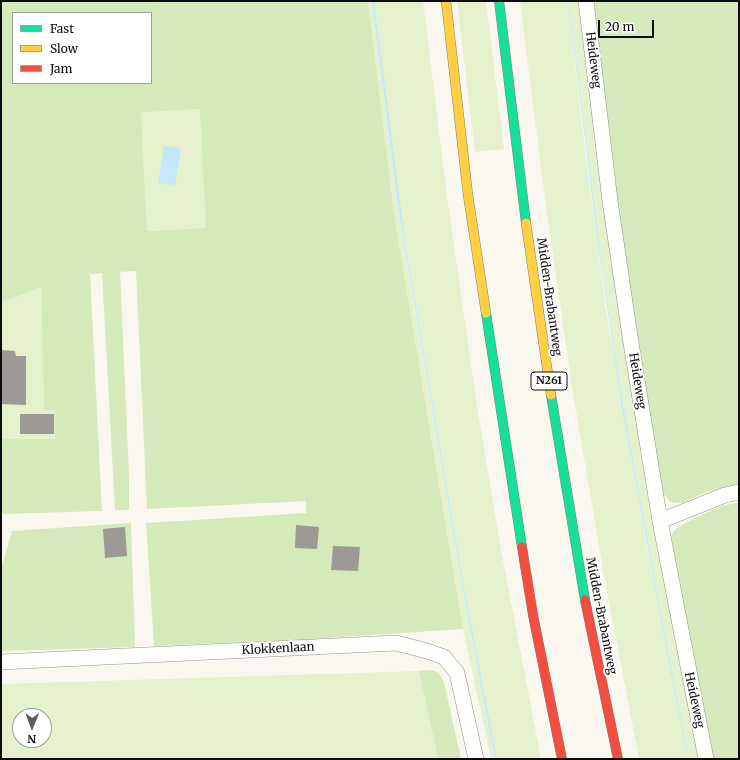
<!DOCTYPE html>
<style>
body{margin:0}
#map{position:relative;width:740px;height:760px;overflow:hidden;background:#faf7ef;font-family:Merriweather,serif}
canvas{display:block}
.frame{position:absolute;inset:0;border:2px solid #0c0c0c;pointer-events:none}
.legend{position:absolute;left:12px;top:12px;width:140px;height:72px;box-sizing:border-box;background:#fff;border:1px solid #9e9e9e;margin:0;padding:5px 7px;list-style:none;font-size:12px;color:#0c0c0c}
.legend li{display:flex;align-items:center;gap:8px;height:20px}
.legend b{width:20px;border:1px solid #9e9e9e}
.north{position:absolute;left:12px;top:708px;width:40px;height:40px;box-sizing:border-box;background:#fff;border:1px solid #9e9e9e;border-radius:50%;rotate:181deg;font-size:11px;font-weight:700;line-height:16px;text-align:center;color:#0c0c0c}
.north::after{content:'';display:block;margin:auto;width:14px;height:18px;background:#5f5e5b;clip-path:polygon(50% 0,100% 100%,50% 72%,0 100%)}
.scale{position:absolute;left:598px;top:20px;width:56px;height:18px;box-sizing:border-box;border:2px solid #0c0c0c;border-top:0;padding-left:5px;font-size:12px;line-height:14px;white-space:nowrap;color:#0c0c0c;-webkit-text-stroke:3px #fff;paint-order:stroke}
</style>
<div id="map">
<canvas width="740" height="760"></canvas>
<div class="frame"></div>
<ul class="legend">
<li><b style="height:5px;background:#16e098"></b>Fast</li>
<li><b style="height:5px;background:#ffcf43"></b>Slow</li>
<li><b style="height:5px;background:#f24e42"></b>Jam</li>
</ul>
<div class="north">N</div>
<div class="scale">20 m</div>
</div>
<script>
const ctx = document.querySelector('canvas').getContext('2d');
ctx.lineJoin = 'round';
function paint(path, color) { ctx.fillStyle = color; ctx.fill(path, 'evenodd'); }
const poly = rows => new Path2D(rows.map(r => 'M' + r).join(''));
function stroke(path, color, width, dash) { ctx.strokeStyle = color; ctx.lineWidth = width; ctx.lineCap = dash ? 'butt' : 'round'; ctx.setLineDash(dash || []); ctx.stroke(path); }
function label(font, color, halo, rows, align = 'center') {
  ctx.font = font + ' Merriweather,serif'; ctx.lineWidth = 4; ctx.setLineDash([]); ctx.textBaseline = 'middle'; ctx.strokeStyle = halo; ctx.fillStyle = color; for (const [text, x, y, turn = 0] of rows) {
    ctx.save(); ctx.translate(x, y); ctx.rotate((+turn || 0) * Math.PI / 180); ctx.textAlign = isNaN(turn) ? turn : align; if (halo) ctx.strokeText(text, 0, 0); ctx.fillText(text, 0, 0); ctx.restore();
  }
}
const green = poly([
 [368,1,372,1,398,207,415,310,463,590,496,759,491,759,463,629,394,213],
 [374,1,423,1,447,196,475,393,501,550,541,759,497,759,463,581,401,214],
 [457,1,486,1,504,149,475,152],
 [520,1,568,1,583,132,606,309,645,537,688,759,639,759,604,576,572,386,546,207],
 [569,1,579,1,594,132,624,347,655,535,699,759,689,759,663,625,621,392,603,274],
 [201,109,206,228,147,231,141,111],
 [41,286,44,410,55,410,55,440,1,439,1,302],
 [419,671,438,759,1,759,1,684],
 [20,716,44,716,44,740,20,740]
]);
const forest = poly([
 [1,1,368,1,394,213,463,629,295,640,154,646,146,523,306,513,306,501,147,509,136,271,120,272,129,476,129,510,115,510,102,273,90,274,102,511,1,514,1,439,55,439,55,410,44,411,41,287,1,302],
 [13,13,151,13,151,83,13,83],
 [200,109,206,228,147,231,141,112],
 [593,1,739,1,739,484,707,492,682,503,670,502,663,493,637,339,617,200],
 [739,502,739,759,713,759,671,537,674,531,678,527,693,519,719,507],
 [131,523,135,647,1,651,1,570,12,531],
 [432,670,439,673,444,682,461,759,438,759,419,671]
]);
const water = poly([
 [372,1,374,1,405,240,463,581,497,759,495,758,463,590,398,207],
 [568,1,569,1,603,274,621,392,663,625,689,759,688,759,669,664,621,402,598,245],
 [164,146,181,148,175,185,158,183]
]);
const building = poly([
 [1,350,15,351,16,356,26,356,26,405,1,404],
 [20,414,54,414,54,434,20,434],
 [296,525,319,527,317,549,295,548],
 [125,527,127,556,105,558,103,529],
 [333,546,360,547,358,571,331,570]
]);
const street = poly([
 [586,1,610,201,631,343,660,521,706,759],
 [660,521,725,495,739,492],
 [1,662,396,643,427,651,444,657,457,673,476,759]
]);
const fast = poly([
 [499,1,526,223],
 [486,313,522,547],
 [551,395,585,600]
]);
const slow = poly([
 [446,1,468,195,486,313],
 [526,223,551,395]
]);
const jam = poly([
 [522,547,533,615,562,759],
 [585,600,618,759]
]);
const shields = [
 [549,381,36]
];
const shieldNames = [
 ["N261",549,381]
];
const streetNames = [
 ["Heideweg",593,60,83],
 ["Midden-Brabantweg",549,297,82],
 ["Heideweg",637,381,81],
 ["Midden-Brabantweg",601,616,79],
 ["Klokkenlaan",278,649,-3],
 ["Heideweg",694,700,78]
];
paint(green, '#e5f0cd');
paint(forest, '#d6e9bb');
paint(water, '#c3e8f7');
paint(building, '#9d9a95');
stroke(street, '#93928e', 16);
stroke(fast, '#807f7c', 10);
stroke(slow, '#807f7c', 10);
stroke(jam, '#807f7c', 10);
stroke(street, '#fefefd', 15);
stroke(fast, '#16e098', 9);
stroke(slow, '#ffcf43', 9);
stroke(jam, '#f24e42', 9);
for (const [x, y, w] of shields) { const box = new Path2D(); box.roundRect(x - w / 2, y - 9, w, 18, 3); ctx.fillStyle = '#fff'; ctx.fill(box); stroke(box, '#0c0c0c', 1); }
label('bold 11px', '#0c0c0c', null, shieldNames);
label('12px', '#0c0c0c', '#fff', streetNames);
</script>
